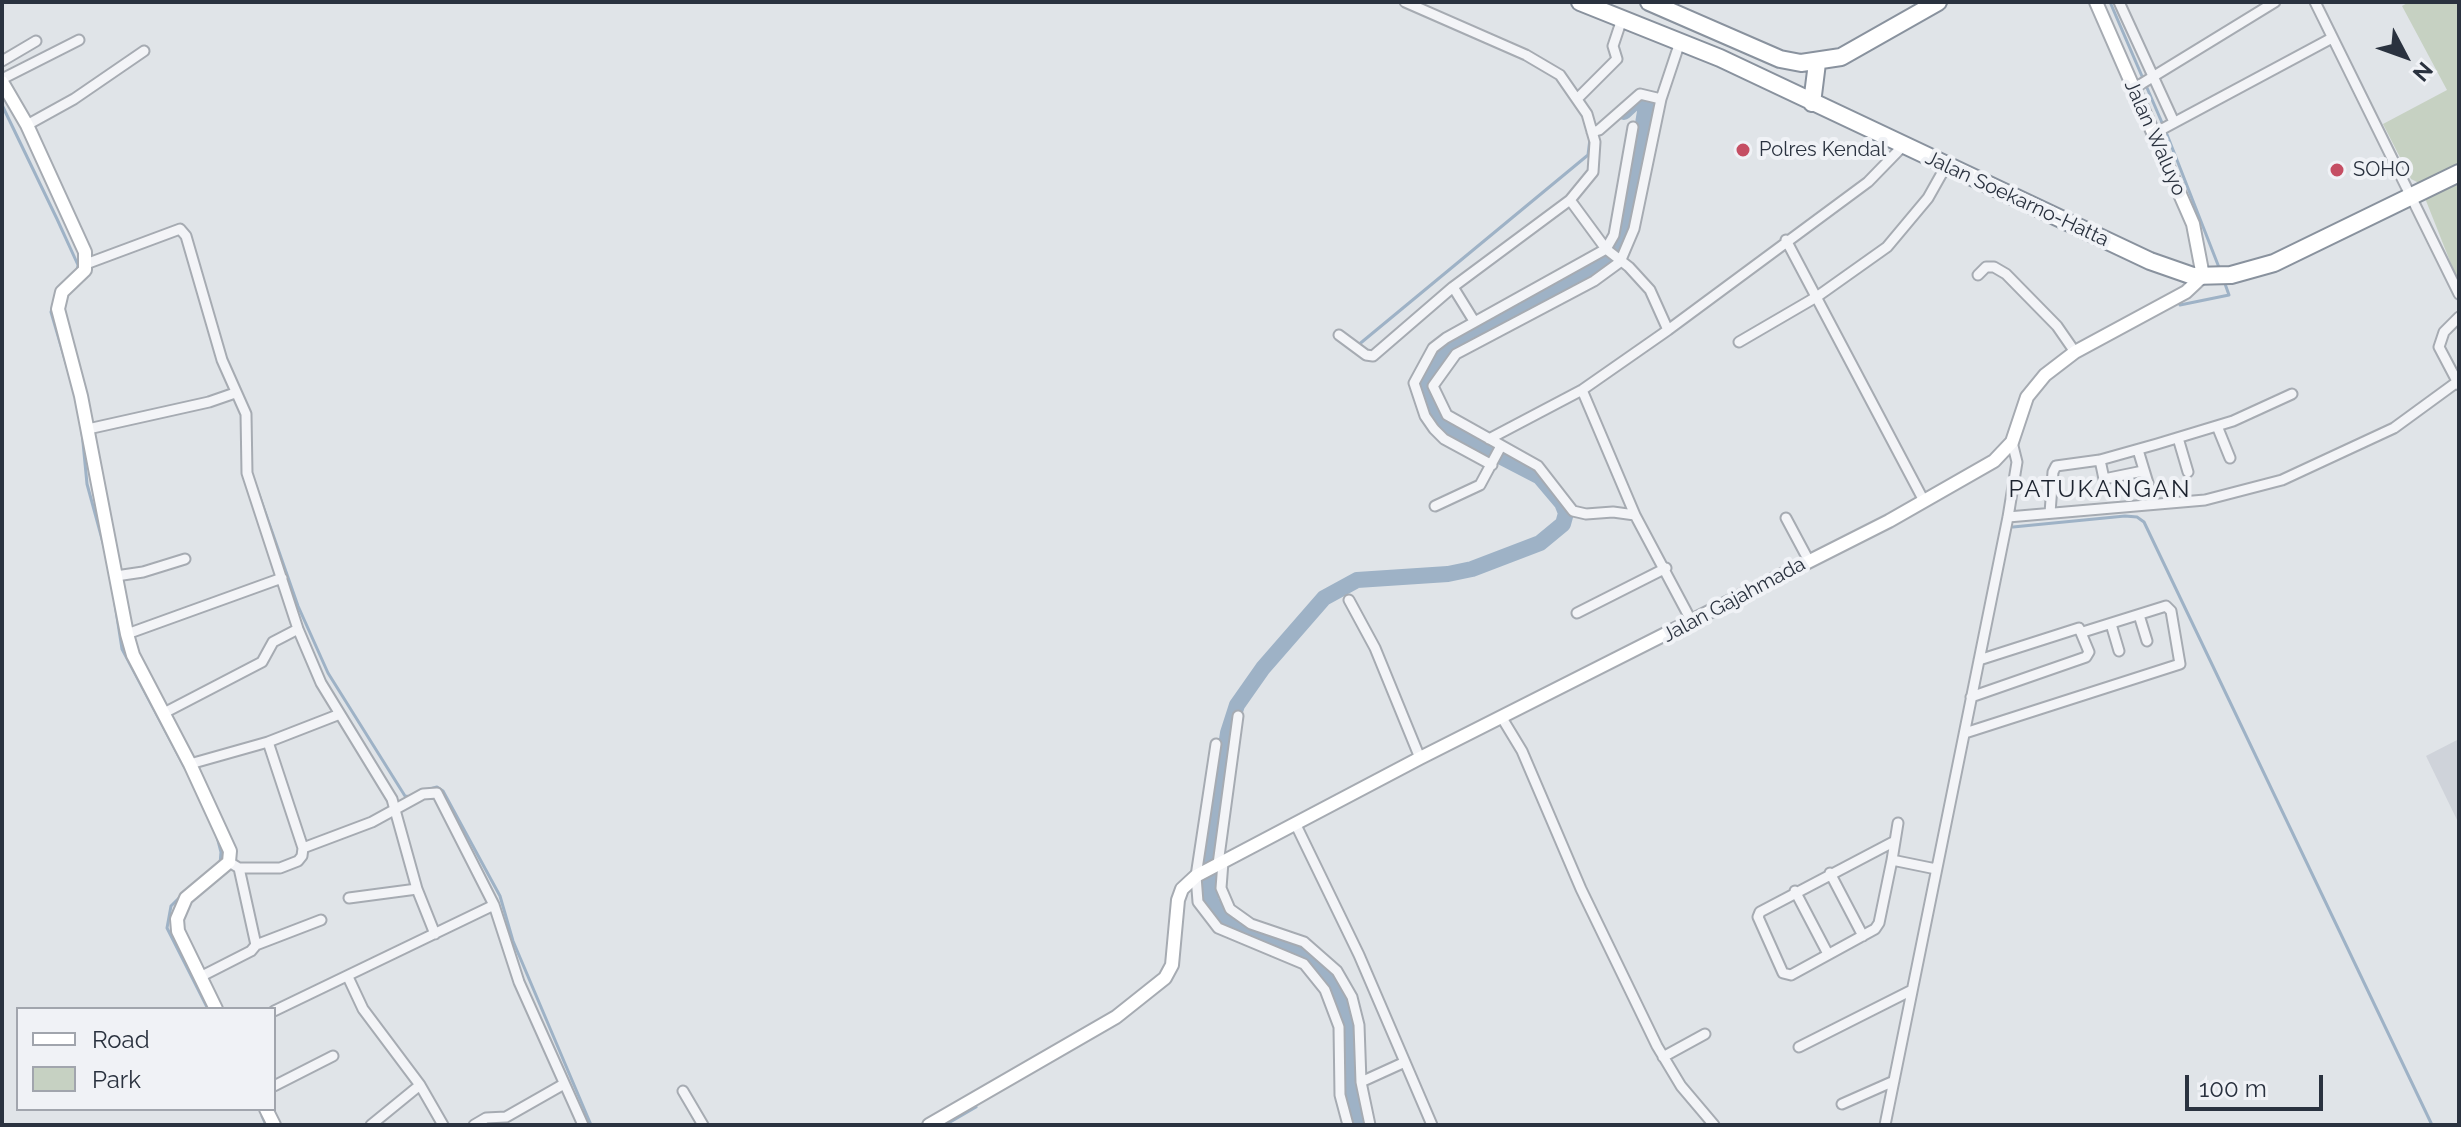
<!DOCTYPE html>
<style>
body{margin:0}
#map{position:relative;width:2461px;height:1127px;overflow:hidden;background:#e0e4e8;font-family:Raleway,sans-serif}
canvas{display:block}
.frame{position:absolute;inset:0;border:4px solid #2a323f;pointer-events:none}
.legend{position:absolute;left:16px;top:1007px;width:260px;height:104px;box-sizing:border-box;background:#f0f2f6;border:2px solid #a1a5ad;margin:0;padding:10px 14px;list-style:none;font-size:24px;color:#2a323f}
.legend li{display:flex;align-items:center;gap:16px;height:40px}
.legend b{width:40px;border:2px solid #a1a5ad}
.north{position:absolute;left:2365px;top:16px;width:80px;height:80px;-webkit-text-stroke:6px #f0f2f6;paint-order:stroke;rotate:131deg;font-size:22px;font-weight:700;line-height:32px;text-align:center;color:#2a323f}
.north::after{content:'';display:block;margin:auto;width:28px;height:36px;background:#2a323f;clip-path:polygon(50% 0,100% 100%,50% 72%,0 100%)}
.scale{position:absolute;left:2185px;top:1075px;width:138px;height:36px;box-sizing:border-box;border:4px solid #2a323f;border-top:0;padding-left:10px;font-size:24px;line-height:28px;white-space:nowrap;color:#2a323f;-webkit-text-stroke:6px #f0f2f6;paint-order:stroke}
</style>
<div id="map">
<canvas width="2461" height="1127"></canvas>
<div class="frame"></div>
<ul class="legend">
<li><b style="height:10px;background:#fff"></b>Road</li>
<li><b style="height:22px;background:#c6d1c2"></b>Park</li>
</ul>
<div class="north">N</div>
<div class="scale">100 m</div>
</div>
<script>
const ctx = document.querySelector('canvas').getContext('2d');
ctx.lineJoin = 'round';
function paint(path, color) { ctx.fillStyle = color; ctx.fill(path, 'evenodd'); }
const poly = rows => new Path2D(rows.map(r => 'M' + r).join(''));
function stroke(path, color, width, dash) { ctx.strokeStyle = color; ctx.lineWidth = width; ctx.lineCap = dash ? 'butt' : 'round'; ctx.setLineDash(dash || []); ctx.stroke(path); }
function label(font, color, halo, rows, align = 'center') {
  ctx.font = font + ' Raleway,sans-serif'; ctx.lineWidth = 8; ctx.setLineDash([]); ctx.textBaseline = 'middle'; ctx.strokeStyle = halo; ctx.fillStyle = color; for (const [text, x, y, turn = 0] of rows) {
    ctx.save(); ctx.translate(x, y); ctx.rotate((+turn || 0) * Math.PI / 180); ctx.textAlign = isNaN(turn) ? turn : align; if (halo) ctx.strokeText(text, 0, 0); ctx.fillText(text, 0, 0); ctx.restore();
  }
}
const built = poly([
 [2459,739,2459,824,2426,756]
]);
const green = poly([
 [2409,2,2459,2,2459,284,2419,183,2411,179,2383,124,2447,90,2402,6]
]);
const stream = poly([
 [2110,2,2163,125],
 [2,105,57,219,78,265,77,272],
 [2166,132,2220,270],
 [54,303,51,312,68,370],
 [2180,305,2229,295,2224,281],
 [1357,346,1588,155,1590,139],
 [82,432,87,484,105,550],
 [256,486,298,606,328,673,405,796,412,797],
 [2013,527,2125,516,2137,517,2144,522,2432,1125],
 [115,604,122,649,185,768],
 [426,790,437,787,443,791,500,896,513,941,591,1125],
 [216,833,221,852,220,864],
 [183,894,171,906,167,928,208,1009],
 [262,1116,266,1125],
 [945,1125,976,1107]
]);
const river = poly([
 [1357,1125,1350,1082,1348,1021,1331,979,1299,949,1244,930,1225,918,1211,902,1208,862,1228,733,1237,705,1263,668,1324,598,1357,580,1448,574,1472,569,1540,543,1563,524,1566,513,1562,503,1540,477,1459,435,1441,420,1422,389,1440,357,1462,340,1590,271,1616,250,1626,223,1647,100,1638,99,1624,112]
]);
const street = poly([
 [2119,2,2174,122],
 [2315,2,2459,294],
 [1678,48,1661,99,1634,229,1620,262,1594,281,1456,354,1433,386,1447,415,1538,466,1573,511,1586,514,1613,512,1635,515,1692,622],
 [2,61,36,41],
 [2,79,79,40],
 [2133,89,2275,2],
 [1579,97,1617,59,1613,46,1620,25],
 [27,125,74,99,144,51],
 [1592,132,1599,130,1640,94,1661,99],
 [2153,134,2332,38],
 [1570,200,1606,249,1629,267,1650,290,1668,330],
 [1786,240,1924,501],
 [86,264,180,229,186,236,222,360,246,414,247,473,298,629,321,683,392,799,417,889,435,934],
 [1978,275,1986,267,1994,267,2006,274,2057,326,2075,352],
 [1453,287,1474,321],
 [2459,317,2444,332,2439,347,2459,385],
 [1339,335,1366,355,1373,356,1453,287,1570,200,1593,172,1595,142,1587,114,1560,75,1526,55,1405,2],
 [1739,342,1818,296,1887,247,1928,198,1946,166],
 [1582,390,1635,515],
 [2217,426,2230,458],
 [88,429,209,402,235,393],
 [2178,438,2188,472],
 [1489,439,1582,390,1668,330,1868,182,1903,146],
 [2138,450,2151,493],
 [2100,460,2104,479,2143,471],
 [1492,465,1444,439,1434,429,1425,416,1414,383,1433,348,1446,338,1606,249,1614,235,1633,127],
 [1435,506,1480,485,1501,446],
 [2050,513,2053,472,2056,466,2100,460,2157,444,2233,421,2292,394],
 [2008,517,2205,500,2282,480,2394,428,2457,382],
 [1786,518,1809,561],
 [116,576,143,572,185,559],
 [1349,600,1375,648,1420,758],
 [1577,613,1666,568],
 [2139,615,2147,641],
 [2111,624,2119,651],
 [127,634,282,578],
 [1971,697,2086,657,2089,652,2079,628,1979,660],
 [164,713,262,662,273,642,298,629],
 [1502,718,1522,751,1581,889,1657,1046,1681,1086,1714,1125],
 [1965,733,2180,664,2171,611,2166,606,2083,632],
 [1216,744,1196,876,1198,902,1218,928,1304,964,1325,990,1339,1027,1340,1095,1348,1125],
 [190,764,268,742,340,714],
 [1295,823,1359,955,1432,1125],
 [1895,841,1760,912,1758,917,1783,973,1791,975,1875,929,1879,923,1892,860,1936,869],
 [303,848,372,822,423,794,437,793,494,905,519,982,583,1125],
 [1892,860,1898,823],
 [229,862,239,868,280,868,298,861,302,856,303,848,268,742],
 [1223,862,1221,888,1230,909,1251,924,1304,942,1337,971,1352,997,1359,1025,1361,1082,1370,1125],
 [1218,864,1238,716],
 [1830,873,1863,936],
 [1795,891,1828,954],
 [349,898,417,889],
 [256,945,321,920],
 [200,977,251,951,256,945,239,868],
 [348,977,363,1009,420,1085,443,1125],
 [274,1011,494,905],
 [1799,1047,1912,990],
 [1663,1057,1705,1034],
 [1361,1082,1405,1062],
 [274,1086,333,1056],
 [683,1091,703,1125],
 [1842,1104,1894,1081],
 [371,1125,420,1085],
 [474,1125,486,1118,506,1117,564,1084],
 [1885,1125,2008,517,2017,462,2012,442]
]);
const secondary = poly([
 [2,82,27,125,85,252,85,270,62,292,58,309,81,396,127,634,133,655,190,764,230,851,229,862,186,898,177,919,178,931,216,1009],
 [266,1109,274,1125],
 [929,1125,1116,1017,1165,978,1172,965,1178,900,1182,889,1196,876,1420,758,1889,521,1994,461,2012,442,2027,397,2045,375,2075,352,2186,292,2203,276,2193,224,2096,2]
]);
const highway = poly([
 [1580,2,1720,58,2150,261,2193,276,2231,275,2274,263,2459,173],
 [1649,2,1780,59,1801,63,1841,57,1938,2],
 [1812,103,1817,63]
]);
const markers = [
 [1743,150,8,"#c54e63"],
 [2337,170,8,"#c54e63"]
];
const streetNames = [
 ["Jalan Waluyo",2155,138,66],
 ["Jalan Soekarno-Hatta",2017,199,25],
 ["Jalan Gajahmada",1734,600,-28]
];
const poiNames = [
 ["Polres Kendal",1759,150],
 ["SOHO",2353,170]
];
const quarterNames = [
 ["PATUKANGAN",2100,490]
];
paint(built, '#cfd3da');
paint(green, '#c6d1c2');
stroke(stream, '#9eb2c6', 3);
stroke(river, '#9eb2c6', 16);
stroke(street, '#a6abb2', 13);
stroke(secondary, '#a6abb2', 16);
stroke(highway, '#89929e', 20);
stroke(street, '#f3f4f7', 9);
stroke(secondary, '#fff', 12);
stroke(highway, '#fff', 16);
for (const [x, y, r, color] of markers) { const dot = new Path2D(); dot.arc(x, y, r, 0, 2 * Math.PI); ctx.fillStyle = color; ctx.fill(dot); stroke(dot, '#f0f2f6', 3); }
label('20px', '#2a323f', '#f0f2f6', streetNames);
label('20px', '#2a323f', '#f0f2f6', poiNames, 'left');
ctx.letterSpacing = '2px';
label('24px', '#1c232f', '#f0f2f6', quarterNames);
ctx.letterSpacing = '0px';
</script>
